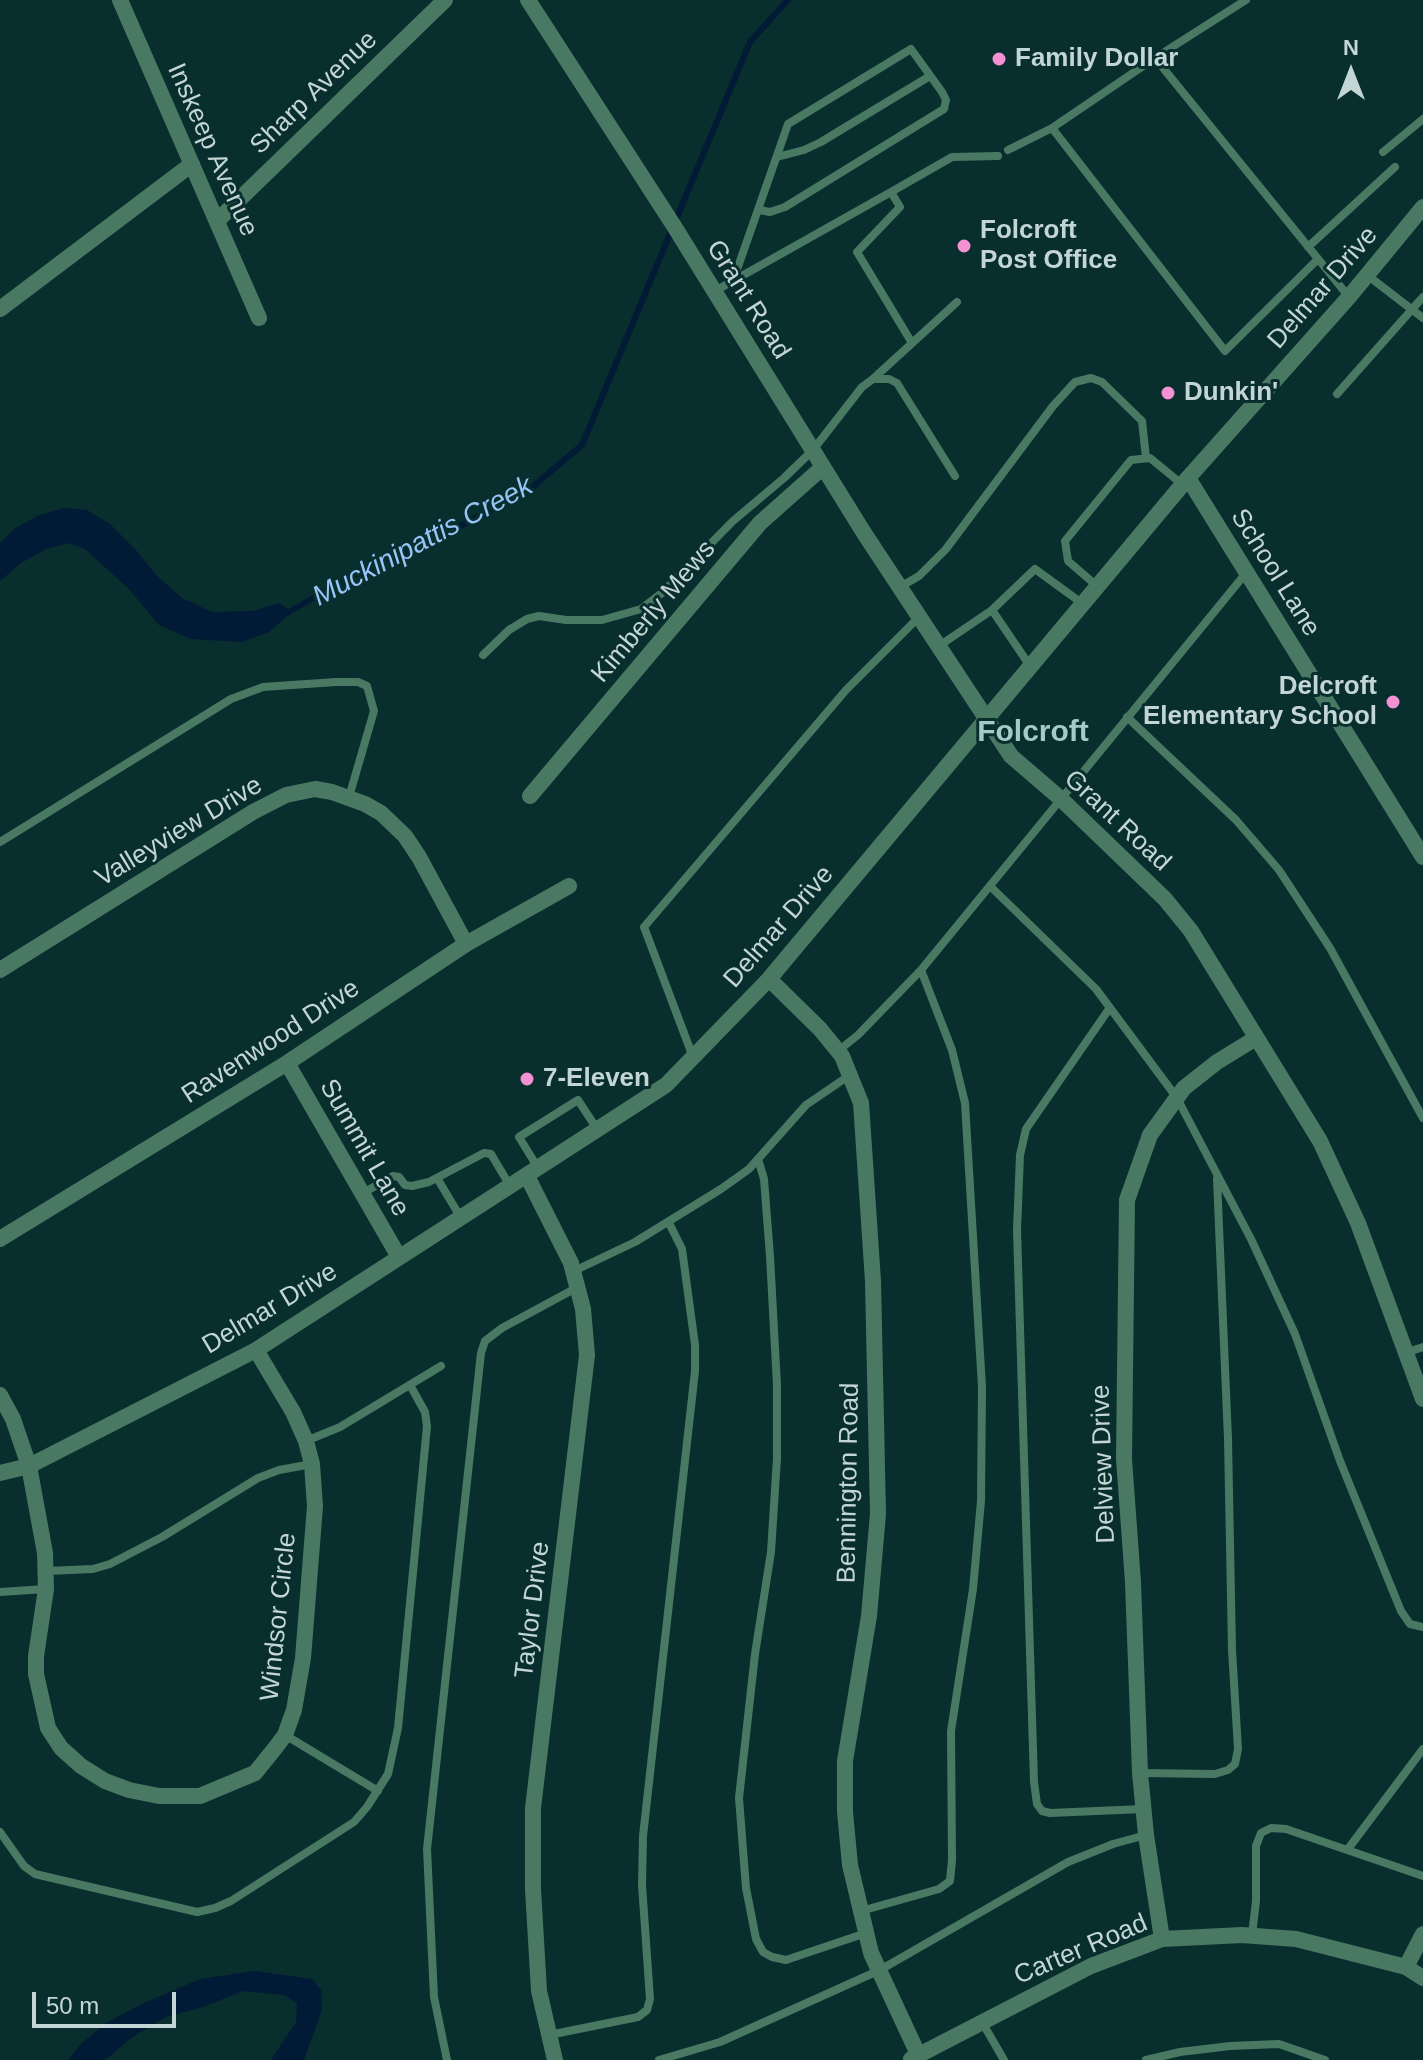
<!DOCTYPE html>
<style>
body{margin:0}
#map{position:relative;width:1423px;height:2060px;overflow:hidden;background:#092e2e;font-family:Helvetica,sans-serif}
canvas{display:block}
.north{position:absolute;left:1311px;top:32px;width:80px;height:80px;-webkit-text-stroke:6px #092e2e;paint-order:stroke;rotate:0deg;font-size:22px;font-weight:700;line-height:32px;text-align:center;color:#c3d6d5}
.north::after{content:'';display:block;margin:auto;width:28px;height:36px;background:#c3d6d5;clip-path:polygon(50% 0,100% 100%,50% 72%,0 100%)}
.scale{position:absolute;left:32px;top:1992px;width:144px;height:36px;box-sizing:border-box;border:4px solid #c3d6d5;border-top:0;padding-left:10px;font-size:24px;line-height:28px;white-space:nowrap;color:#c3d6d5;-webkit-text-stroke:6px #092e2e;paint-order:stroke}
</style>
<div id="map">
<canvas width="1423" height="2060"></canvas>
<div class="north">N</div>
<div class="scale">50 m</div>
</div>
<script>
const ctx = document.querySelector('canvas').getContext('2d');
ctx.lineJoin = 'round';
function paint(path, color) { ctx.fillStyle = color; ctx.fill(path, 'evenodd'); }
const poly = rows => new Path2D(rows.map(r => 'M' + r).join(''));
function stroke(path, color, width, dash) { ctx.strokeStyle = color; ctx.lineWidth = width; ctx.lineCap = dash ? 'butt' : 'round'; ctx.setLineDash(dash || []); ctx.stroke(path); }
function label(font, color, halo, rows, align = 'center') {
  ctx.font = font + ' Helvetica,sans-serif'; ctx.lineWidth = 6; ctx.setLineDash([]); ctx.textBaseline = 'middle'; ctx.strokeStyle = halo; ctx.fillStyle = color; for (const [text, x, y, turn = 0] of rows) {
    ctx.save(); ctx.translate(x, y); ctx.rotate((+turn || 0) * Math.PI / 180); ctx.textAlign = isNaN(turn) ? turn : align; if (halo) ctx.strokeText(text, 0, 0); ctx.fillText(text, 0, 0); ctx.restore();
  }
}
const water = poly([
 [64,508,87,510,110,524,136,550,156,575,182,598,212,612,253,611,279,603,292,612,269,632,242,642,191,639,159,625,129,589,85,549,69,543,46,549,21,563,0,581,0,543,14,529,39,515],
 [255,1971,312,1979,321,1990,322,2010,304,2060,271,2060,296,2022,297,2003,284,1995,243,1991,203,2007,166,2017,134,2036,105,2060,68,2060,82,2043,106,2023,142,2004,200,1979]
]);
const stream = poly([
 [287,613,354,575,451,531,530,489,582,445,750,42,788,0]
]);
const service = poly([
 [1246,0,1155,58,1349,297],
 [1155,58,1052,128,1225,351,1318,259],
 [1008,150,1052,128],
 [1383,152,1423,119],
 [777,157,804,150,821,142,930,76],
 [1308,247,1395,167],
 [1367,275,1423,318],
 [733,281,788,124,911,49,942,92,946,100,944,109,785,207,770,212,759,210],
 [715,291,891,192],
 [912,343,857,252,900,207,891,192,952,157,998,156],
 [874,378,957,302],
 [1337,394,1423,297],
 [1097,586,1068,561,1065,541,1131,460,1150,458,1183,485],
 [900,587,919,576,946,549,1053,406,1075,382,1091,378,1102,382,1142,421,1146,458],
 [992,610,1030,666],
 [939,646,992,610,1035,569,1083,604],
 [483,655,509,630,527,619,539,616,566,620,602,620,641,609,662,593,733,521,784,478,813,450,862,387,873,379,889,379,897,383,955,476],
 [1127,717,1236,820,1279,870,1330,948,1423,1118],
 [0,842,231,699,263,687,336,682,358,682,367,686,374,711,349,797],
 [991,887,1096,989,1177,1098,1251,1239,1295,1334,1340,1461,1401,1611,1410,1624,1423,1627],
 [1109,1009,1026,1129,1020,1155,1017,1230,1034,1782,1037,1804,1042,1811,1050,1813,1143,1809],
 [838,1051,858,1035,921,970,1246,573],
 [693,1057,644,927,846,690,919,617],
 [758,1159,764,1179,770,1256,777,1385,777,1458,771,1552,755,1654,739,1798,746,1888,756,1939,763,1952,772,1957,786,1960,866,1933],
 [538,1168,519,1137,578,1100,597,1129],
 [437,1178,461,1218],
 [363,1193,393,1176,399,1177,405,1185,412,1186,429,1182,484,1153,491,1154,510,1186],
 [574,1271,635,1242,721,1189,749,1169,806,1105,850,1075],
 [1405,1353,1423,1347],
 [306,1441,340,1427,441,1366],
 [46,1571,93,1569,110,1564,162,1537,258,1478,279,1470,312,1464],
 [0,1592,46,1589],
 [285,1735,378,1791],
 [1140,1773,1215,1774,1228,1770,1235,1764,1238,1749,1232,1650,1228,1439,1217,1179],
 [0,1832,24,1866,35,1874,197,1912,215,1908,231,1901,354,1822,367,1807,388,1774,398,1728,427,1426,425,1412,410,1385],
 [1348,1849,1423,1749],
 [861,1911,939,1889,950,1881,952,1860,951,1731,973,1589,981,1501,982,1387,965,1103,952,1050,921,970],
 [1252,1935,1256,1901,1256,1846,1261,1833,1271,1828,1286,1829,1423,1876],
 [982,2022,1004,2060],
 [549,2035,638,2017,647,2010,650,1999,642,1885,643,1836,695,1371,695,1345,682,1249,669,1223],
 [447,2060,434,1997,427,1849,481,1353,485,1341,502,1328,578,1287],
 [659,2060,720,2042,880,1970,1068,1862,1113,1844,1146,1835],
 [1146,2060,1180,2052,1230,2046,1279,2044,1325,2060]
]);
const minor = poly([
 [120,0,259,318],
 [528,0,674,226,864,533,1011,756,1061,799,1165,899,1191,931,1320,1141,1358,1223,1423,1399],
 [217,221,445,0],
 [0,309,192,164],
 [1188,478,1423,857],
 [530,796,760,523,823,467],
 [0,970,253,812,286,795,315,789,332,792,365,804,381,813,405,836,419,857,466,944],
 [769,979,820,1029,842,1056,861,1103,873,1281,878,1514,869,1616,845,1761,845,1812,850,1865,871,1953,918,2054],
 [287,1063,399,1257],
 [527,1176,571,1263,583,1309,587,1355,533,1808,533,1889,539,1991,555,2060],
 [0,1239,287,1063,466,944,569,886],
 [0,1395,13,1419,29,1466,45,1553,46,1589,36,1656,36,1674,48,1728,61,1748,81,1766,105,1781,129,1790,159,1796,200,1796,255,1773,276,1747,285,1735,294,1710,303,1658,315,1506,312,1464,306,1441,293,1412,256,1350],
 [1162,1939,1146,1835,1140,1773,1133,1582,1124,1459,1127,1200,1150,1135,1184,1088,1217,1062,1256,1038],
 [1406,1967,1423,1934],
 [911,2059,1091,1966,1162,1939,1242,1935,1296,1939,1406,1967,1423,1978]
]);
const tertiary = poly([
 [0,1473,29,1466,256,1350,666,1085,769,979,1188,478,1349,297,1423,207]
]);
const markers = [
 [999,59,8,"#f491d3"],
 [964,246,8,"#f491d3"],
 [1168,393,8,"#f491d3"],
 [1393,702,8,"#f491d3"],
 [527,1079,8,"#f491d3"]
];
const poiNames = [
 ["Family Dollar",1015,59],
 ["Folcroft",980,231],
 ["Post Office",980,261],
 ["Dunkin'",1184,393],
 ["Delcroft",1377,687,"right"],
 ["Elementary School",1377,717,"right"],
 ["7-Eleven",543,1079]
];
const streetNames = [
 ["Sharp Avenue",314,93,-44],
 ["Inskeep Avenue",212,150,66],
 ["Delmar Drive",1323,288,-49],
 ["Grant Road",748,300,58],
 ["School Lane",1275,573,58],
 ["Kimberly Mews",654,612,-50],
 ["Grant Road",1117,821,43],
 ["Valleyview Drive",179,832,-31],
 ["Delmar Drive",779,927,-49],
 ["Ravenwood Drive",271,1042,-33],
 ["Summit Lane",364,1148,60],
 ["Delmar Drive",270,1309,-31],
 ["Delview Drive",1104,1464,-92],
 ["Bennington Road",849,1483,-89],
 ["Taylor Drive",533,1610,-83],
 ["Windsor Circle",279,1617,-84],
 ["Carter Road",1081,1950,-23]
];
const waterNames = [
 ["Muckinipattis Creek",423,542,-28]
];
const quarterNames = [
 ["Folcroft",1033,733]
];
paint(water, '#011a35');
stroke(stream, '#011a35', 6);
stroke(service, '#4a7963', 8);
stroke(minor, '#4a7963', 16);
stroke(tertiary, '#4a7963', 16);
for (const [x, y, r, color] of markers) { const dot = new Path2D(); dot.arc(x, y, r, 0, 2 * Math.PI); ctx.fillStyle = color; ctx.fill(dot); stroke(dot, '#092e2e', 3); }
label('bold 26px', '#c3d6d5', '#092e2e', poiNames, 'left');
label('26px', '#c3d6d5', '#092e2e', streetNames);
label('italic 28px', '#98c5f8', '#092e2e', waterNames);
label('bold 30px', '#a4cbc9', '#092e2e', quarterNames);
</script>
